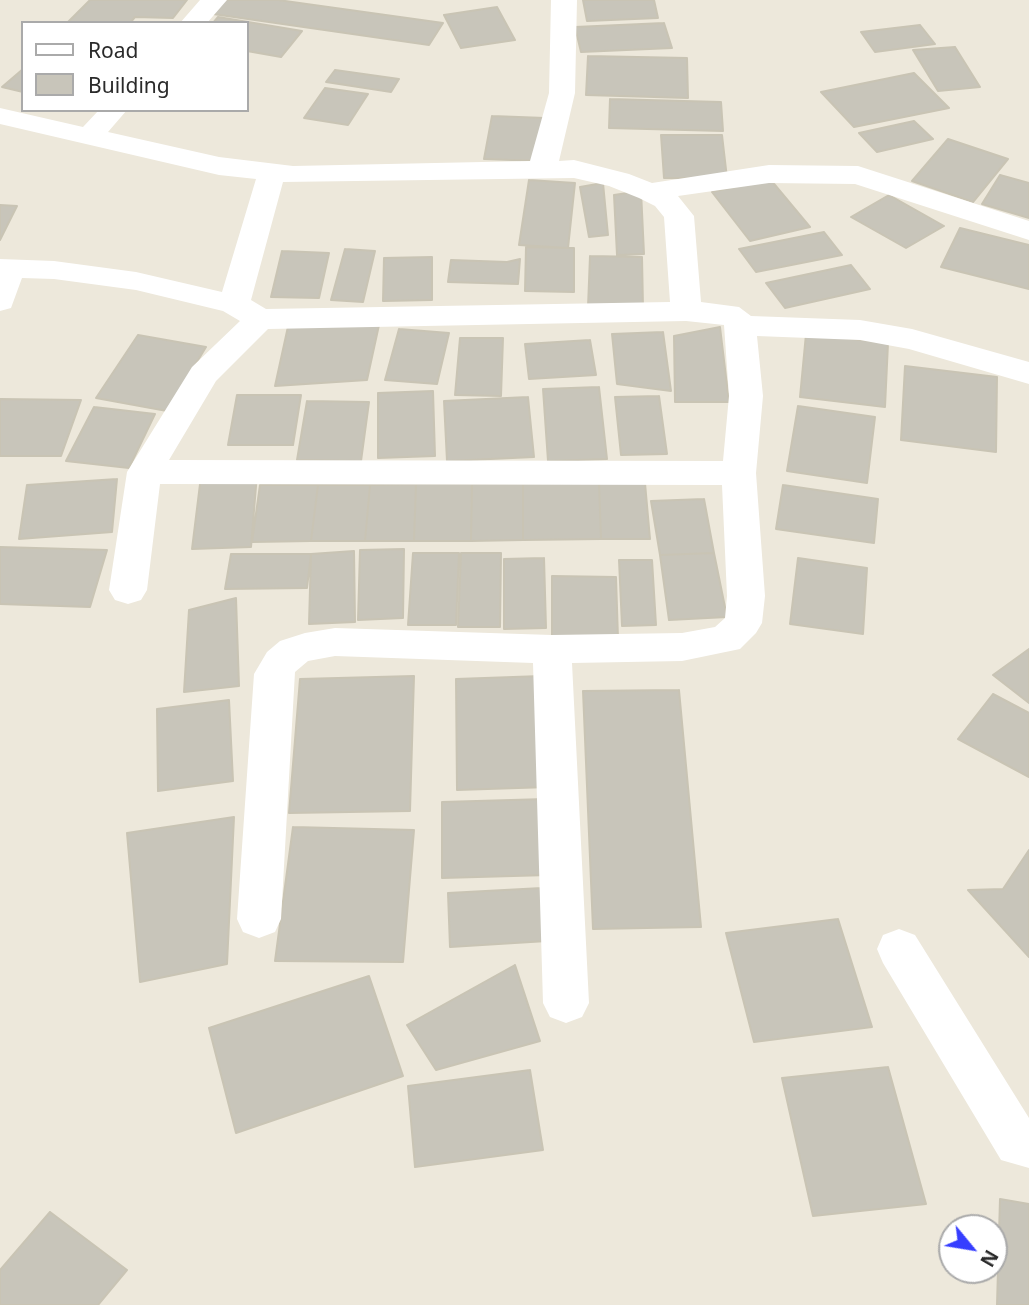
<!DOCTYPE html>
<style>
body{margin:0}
#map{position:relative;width:1029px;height:1305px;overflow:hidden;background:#ede8db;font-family:"Noto Sans",sans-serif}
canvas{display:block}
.legend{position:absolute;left:21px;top:21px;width:228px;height:91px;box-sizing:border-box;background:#fff;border:2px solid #aaa;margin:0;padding:9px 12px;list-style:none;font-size:21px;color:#2a2a2a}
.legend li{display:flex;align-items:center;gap:14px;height:35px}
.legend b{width:35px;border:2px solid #aaa}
.north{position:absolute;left:938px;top:1214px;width:70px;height:70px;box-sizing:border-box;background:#fff;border:2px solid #aaa;border-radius:50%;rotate:120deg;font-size:19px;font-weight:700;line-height:28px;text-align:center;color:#2a2a2a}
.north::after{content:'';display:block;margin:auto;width:24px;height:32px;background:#363eff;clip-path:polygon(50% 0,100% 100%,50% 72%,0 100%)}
</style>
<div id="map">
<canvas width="1029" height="1305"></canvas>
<ul class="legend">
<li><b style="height:9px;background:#fff"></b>Road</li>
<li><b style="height:19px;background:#c8c5ba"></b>Building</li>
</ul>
<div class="north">N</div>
</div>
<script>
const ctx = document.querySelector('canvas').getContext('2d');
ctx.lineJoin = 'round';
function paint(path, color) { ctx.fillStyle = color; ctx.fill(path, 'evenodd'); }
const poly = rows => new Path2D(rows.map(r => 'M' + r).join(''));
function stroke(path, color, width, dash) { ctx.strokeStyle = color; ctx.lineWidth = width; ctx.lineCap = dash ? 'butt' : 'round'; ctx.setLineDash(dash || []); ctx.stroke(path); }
const building = poly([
 [90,0,187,0,173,18,135,17,130,23,67,23,90,0],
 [224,0,278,0,443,23,429,45,213,14,224,0],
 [583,0,654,0,658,18,587,21,583,0],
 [497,7,515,40,461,48,444,15,497,7],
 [218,17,302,31,281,57,247,51,247,23,213,23,218,17],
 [664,23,672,48,581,52,575,27,664,23],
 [920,25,935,44,875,52,861,32,920,25],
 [955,47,980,87,938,91,913,50,955,47],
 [588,56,687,58,688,98,586,95,588,56],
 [23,69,23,92,2,87,23,69],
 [335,70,399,79,391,92,326,82,335,70],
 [914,73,949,108,854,127,821,92,914,73],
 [325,88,368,94,348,125,304,118,325,88],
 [610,99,721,102,723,131,609,128,610,99],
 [492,116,545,118,540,161,484,159,492,116],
 [914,121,933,139,877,152,859,133,914,121],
 [661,135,722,135,727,178,664,178,661,135],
 [948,139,1008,159,973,202,912,181,948,139],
 [1000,175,1029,183,1029,218,982,204,1000,175],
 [770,179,810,227,750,241,712,192,770,179],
 [529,180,575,183,568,248,519,245,529,180],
 [603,183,608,235,589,237,580,187,603,183],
 [641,191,644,254,617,255,614,195,641,191],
 [889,195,944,226,906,248,851,217,889,195],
 [0,205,17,206,0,240,0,205],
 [960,228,1029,245,1029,289,941,267,960,228],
 [824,232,842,255,756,272,739,249,824,232],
 [526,247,574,248,574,292,525,291,526,247],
 [345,249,375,251,363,302,331,300,345,249],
 [282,251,329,253,319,298,271,297,282,251],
 [590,256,642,257,643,308,588,307,590,256],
 [432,257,432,300,383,301,384,258,432,257],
 [520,259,518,284,448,282,451,260,507,262,520,259],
 [851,265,870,289,785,308,766,283,851,265],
 [289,322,379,325,367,380,275,386,289,322],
 [720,327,729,402,675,402,674,336,720,327],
 [399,329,449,333,437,384,385,380,399,329],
 [663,332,671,391,617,384,612,334,663,332],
 [806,334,888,343,885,407,800,397,806,334],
 [138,335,206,347,167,411,96,398,138,335],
 [460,338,503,338,501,396,455,395,460,338],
 [590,340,596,375,529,379,525,344,590,340],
 [905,366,997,377,996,452,901,440,905,366],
 [599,387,607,459,548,461,543,389,599,387],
 [433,391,435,456,378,458,378,393,433,391],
 [237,395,301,395,293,445,228,445,237,395],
 [659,396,667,454,621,455,615,397,659,396],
 [528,397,534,457,447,461,444,401,528,397],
 [0,399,81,400,61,456,0,456,0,399],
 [307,401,369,402,361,461,297,460,307,401],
 [798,406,875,417,867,483,787,471,798,406],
 [94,407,155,414,129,468,66,461,94,407],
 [257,474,251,547,192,549,201,476,257,474],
 [117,479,112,532,19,539,27,485,117,479],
 [599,483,645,483,650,539,601,539,599,483],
 [599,483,601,539,523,540,523,484,599,483],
 [416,484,472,484,471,541,414,541,416,484],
 [416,484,414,541,365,541,370,485,416,484],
 [472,484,523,484,523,540,471,541,472,484],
 [260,485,318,485,311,541,252,542,260,485],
 [318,485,370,485,365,541,311,541,318,485],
 [783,485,878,499,874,543,776,529,783,485],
 [704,499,714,553,660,555,651,501,704,499],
 [0,547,107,550,90,607,0,604,0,547],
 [404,549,403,618,358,620,360,550,404,549],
 [354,551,355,622,309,624,311,554,354,551],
 [413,553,459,553,456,625,408,625,413,553],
 [461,553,501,553,500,627,458,627,461,553],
 [714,553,727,617,669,620,660,555,714,553],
 [231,554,311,554,307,588,225,589,231,554],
 [544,558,546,628,504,629,504,559,544,558],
 [798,558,867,568,863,634,790,624,798,558],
 [619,560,652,560,656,625,622,626,619,560],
 [552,576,616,577,618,639,552,638,552,576],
 [236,598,239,686,184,692,189,610,236,598],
 [1029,649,1029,703,993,675,1029,649],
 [414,676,410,811,289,813,300,679,414,676],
 [542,676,549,787,457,790,456,679,542,676],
 [679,690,701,927,593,929,583,691,679,690],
 [993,694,1029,713,1029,777,958,739,993,694],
 [229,700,233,781,158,791,157,709,229,700],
 [546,799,549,875,442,878,442,802,546,799],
 [234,817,227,964,140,982,127,833,234,817],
 [293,827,414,830,403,962,275,961,293,827],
 [1029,850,1029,957,968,890,1003,889,1029,850],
 [542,888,547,941,450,947,448,893,542,888],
 [838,919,872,1027,754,1042,726,933,838,919],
 [515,965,540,1041,436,1070,407,1025,515,965],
 [369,976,403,1076,236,1133,209,1028,369,976],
 [888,1067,926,1204,813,1216,782,1078,888,1067],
 [530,1070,543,1150,415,1167,408,1086,530,1070],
 [1000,1199,1029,1204,1029,1305,997,1305,1000,1199],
 [50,1212,127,1270,98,1305,0,1305,0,1270,50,1212]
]);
const minor = poly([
 [200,0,227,0,207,23,180,23,200,0],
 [551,0,577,0,575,93,559,161,574,160,629,174,652,183,769,165,858,166,1029,221,1029,240,855,184,769,183,678,196,694,216,701,302,739,307,751,316,860,320,912,329,1029,362,1029,384,909,349,860,340,757,336,763,396,756,473,765,596,762,623,756,633,740,649,682,661,572,663,589,1003,582,1017,566,1023,550,1017,543,1003,533,663,335,656,308,661,295,672,281,919,275,932,259,938,243,932,237,919,254,674,267,652,280,641,305,633,335,628,552,635,682,633,715,627,725,618,727,596,722,485,160,484,147,590,141,600,128,604,115,600,109,590,127,472,192,367,240,321,223,311,136,290,54,279,22,278,11,308,0,311,0,259,54,261,136,272,222,292,256,179,219,175,0,124,0,108,83,127,99,110,127,110,108,132,219,157,293,166,530,161,549,93,551,0],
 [574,178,609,186,639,198,655,206,664,217,670,302,266,309,251,300,283,182,574,178],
 [686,321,724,325,729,396,723,461,169,460,216,381,268,329,686,321],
 [899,929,915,935,1029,1118,1029,1168,1001,1160,883,963,877,949,883,935,899,929]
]);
paint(building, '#c8c5ba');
stroke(building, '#c9c4b4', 2);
paint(minor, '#fff');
</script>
